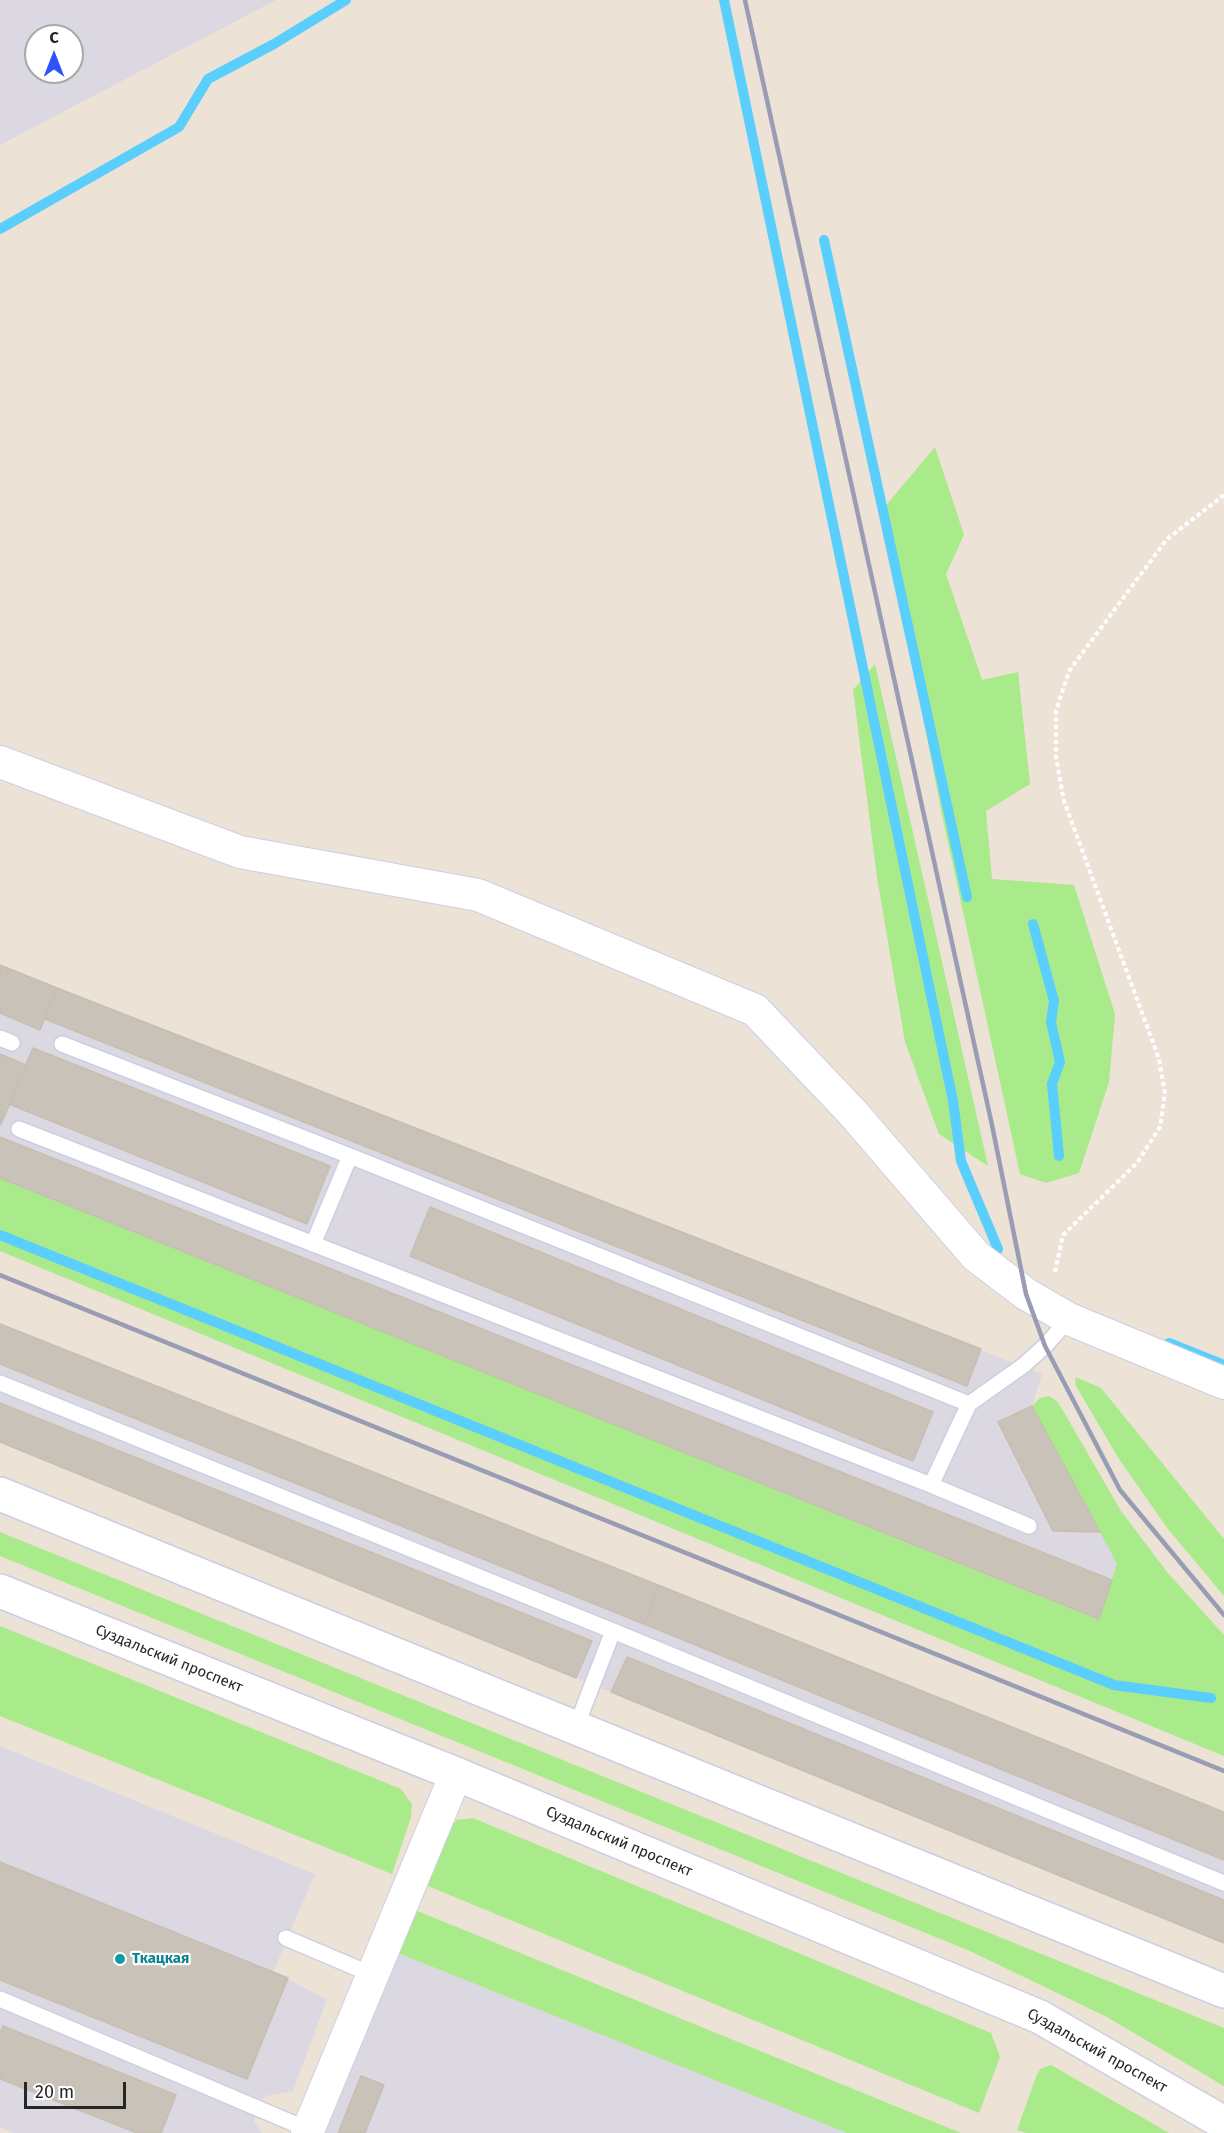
<!DOCTYPE html>
<meta charset="utf-8">
<style>
body{margin:0}
#map{position:relative;width:1224px;height:2133px;overflow:hidden;background:#ece2d5;font-family:"Fira Sans",sans-serif}
canvas{display:block}
.north{position:absolute;left:24px;top:24px;width:60px;height:60px;box-sizing:border-box;background:#fff;border:2px solid #a8a8a8;border-radius:50%;rotate:0deg;font-size:16px;font-weight:700;line-height:24px;text-align:center;color:#262626}
.north::after{content:'';display:block;margin:auto;width:21px;height:27px;background:#2f52ff;clip-path:polygon(50% 0,100% 100%,50% 72%,0 100%)}
.scale{position:absolute;left:24px;top:2082px;width:102px;height:27px;box-sizing:border-box;border:3px solid #262626;border-top:0;padding-left:8px;font-size:18px;line-height:21px;white-space:nowrap;color:#262626;-webkit-text-stroke:4px #fff;paint-order:stroke}
</style>
<div id="map">
<canvas width="1224" height="2133"></canvas>
<div class="north">С</div>
<div class="scale">20 m</div>
</div>
<script>
const ctx = document.querySelector('canvas').getContext('2d');
ctx.lineJoin = 'round';
function paint(path, color) { ctx.fillStyle = color; ctx.fill(path, 'evenodd'); }
const poly = rows => new Path2D(rows.map(r => 'M' + r).join(''));
function stroke(path, color, width, dash) { ctx.strokeStyle = color; ctx.lineWidth = width; ctx.lineCap = dash ? 'butt' : 'round'; ctx.setLineDash(dash || []); ctx.stroke(path); }
function label(font, color, halo, rows, align = 'center') {
  ctx.font = font + ' "Fira Sans",sans-serif'; ctx.lineWidth = 4.5; ctx.setLineDash([]); ctx.textBaseline = 'middle'; ctx.strokeStyle = halo; ctx.fillStyle = color; for (const [text, x, y, turn = 0] of rows) {
    ctx.save(); ctx.translate(x, y); ctx.rotate((+turn || 0) * Math.PI / 180); ctx.textAlign = isNaN(turn) ? turn : align; if (halo) ctx.strokeText(text, 0, 0); ctx.fillText(text, 0, 0); ctx.restore();
  }
}
const industrial = poly([
 [0,0,276,0,0,145],
 [36,36,72,36,72,72,36,72],
 [0,965,1042,1374,1032,1406,1117,1564,1099,1619,0,1178],
 [0,1324,1224,1812,1224,1943,0,1442],
 [0,1746,315,1874,273,1972,327,1999,293,2091,265,2096,259,2108,254,2121,262,2133,14,2133,0,2127],
 [398,1953,847,2133,325,2133]
]);
const green = poly([
 [935,447,964,535,946,574,982,680,1018,672,1030,784,986,811,992,879,1074,885,1115,1014,1109,1082,1079,1173,1046,1183,1020,1174,942,815,883,509],
 [875,664,988,1166,939,1134,905,1042,877,877,853,690],
 [0,1178,1099,1619,1117,1564,1032,1406,1040,1398,1049,1396,1058,1402,1121,1511,1167,1572,1224,1635,1224,1756,0,1251],
 [1075,1377,1101,1388,1224,1539,1224,1596,1168,1529,1119,1459,1076,1386],
 [0,1532,1224,2028,1224,2086,1107,2017,970,1951,0,1556],
 [0,1626,401,1789,412,1804,411,1817,392,1874,0,1716],
 [473,1818,991,2033,1000,2057,979,2113,423,1884,443,1833,457,1820],
 [415,1910,961,2133,847,2133,398,1953],
 [1051,2065,1169,2133,1026,2133,1017,2130,1036,2077,1040,2069]
]);
const stream = poly([
 [724,0,953,1101,961,1161,998,1249],
 [0,229,179,127,208,79,274,44,346,0],
 [824,240,967,897],
 [1033,924,1054,1001,1051,1022,1060,1062,1052,1084,1059,1156],
 [0,1235,1114,1685,1211,1698],
 [1169,1343,1224,1365]
]);
const building = poly([
 [0,965,57,988,40,1030,0,1013,0,965],
 [57,988,981,1349,967,1386,45,1019,57,988],
 [33,1048,330,1166,307,1224,9,1104,33,1048],
 [0,1054,26,1065,1,1124,0,1124,0,1054],
 [0,1137,1112,1580,1099,1619,0,1178,0,1137],
 [430,1207,933,1412,913,1461,410,1256,430,1207],
 [0,1324,658,1585,644,1624,0,1364,0,1324],
 [0,1403,592,1641,576,1678,0,1442,0,1403],
 [1032,1406,1100,1532,1053,1531,998,1422,1032,1406],
 [658,1585,1224,1812,1224,1860,644,1624,658,1585],
 [627,1657,1224,1900,1224,1943,611,1692,627,1657],
 [0,1862,288,1978,247,2079,0,1980,0,1862],
 [3,2026,176,2095,161,2133,137,2133,0,2079,0,2033,3,2026],
 [361,2076,384,2085,365,2133,338,2133,361,2076]
]);
const path = poly([
 [1055,1272,1063,1235,1137,1163,1160,1127,1165,1093,1159,1059,1064,801,1056,757,1056,711,1069,671,1167,539,1224,495]
]);
const service = poly([
 [0,1038,12,1043],
 [62,1044,350,1156,969,1404],
 [19,1129,931,1485,1029,1526],
 [313,1244,350,1156],
 [0,1383,613,1631,1224,1883],
 [931,1485,969,1404,1024,1365,1045,1346,1069,1319],
 [576,1727,613,1631],
 [286,1938,373,1975],
 [0,1999,309,2130]
]);
const minor = poly([
 [0,762,240,852,478,895,755,1010,852,1112,976,1256,1026,1294,1069,1319,1224,1383],
 [307,2133,456,1774]
]);
const secondary = poly([
 [0,1494,1224,1991],
 [0,1591,456,1774,1040,2017,1224,2123]
]);
const rail = poly([
 [745,0,992,1125,1026,1294,1045,1346,1120,1490,1224,1615],
 [0,1275,1224,1771]
]);
const markers = [
 [120,1959,6,"#0f9aa8"]
];
const streetNames = [
 ["Суздальский проспект",169,1659,22],
 ["Суздальский проспект",619,1842,23],
 ["Суздальский проспект",1097,2051,29]
];
const cultureNames = [
 ["Ткацкая",132,1959]
];
paint(industrial, '#dbd8e2');
paint(green, '#a9ea8a');
stroke(stream, '#5acefc', 10);
paint(building, '#c9c2b9');
stroke(building, '#c6bfb0', 1.5);
stroke(service, '#cbcfe2', 18);
stroke(minor, '#cbcfe2', 34);
stroke(secondary, '#cbcfe2', 36);
stroke(path, '#fff', 4, [4.5, 3]);
stroke(service, '#fff', 15);
stroke(minor, '#fff', 32);
stroke(secondary, '#fff', 33);
stroke(rail, '#989cb4', 4.5);
for (const [x, y, r, color] of markers) { const dot = new Path2D(); dot.arc(x, y, r, 0, 2 * Math.PI); ctx.fillStyle = color; ctx.fill(dot); stroke(dot, '#fff', 2); }
label('15px', '#262626', '#fff', streetNames);
label('bold 15px', '#0d838f', '#fff', cultureNames, 'left');
</script>
